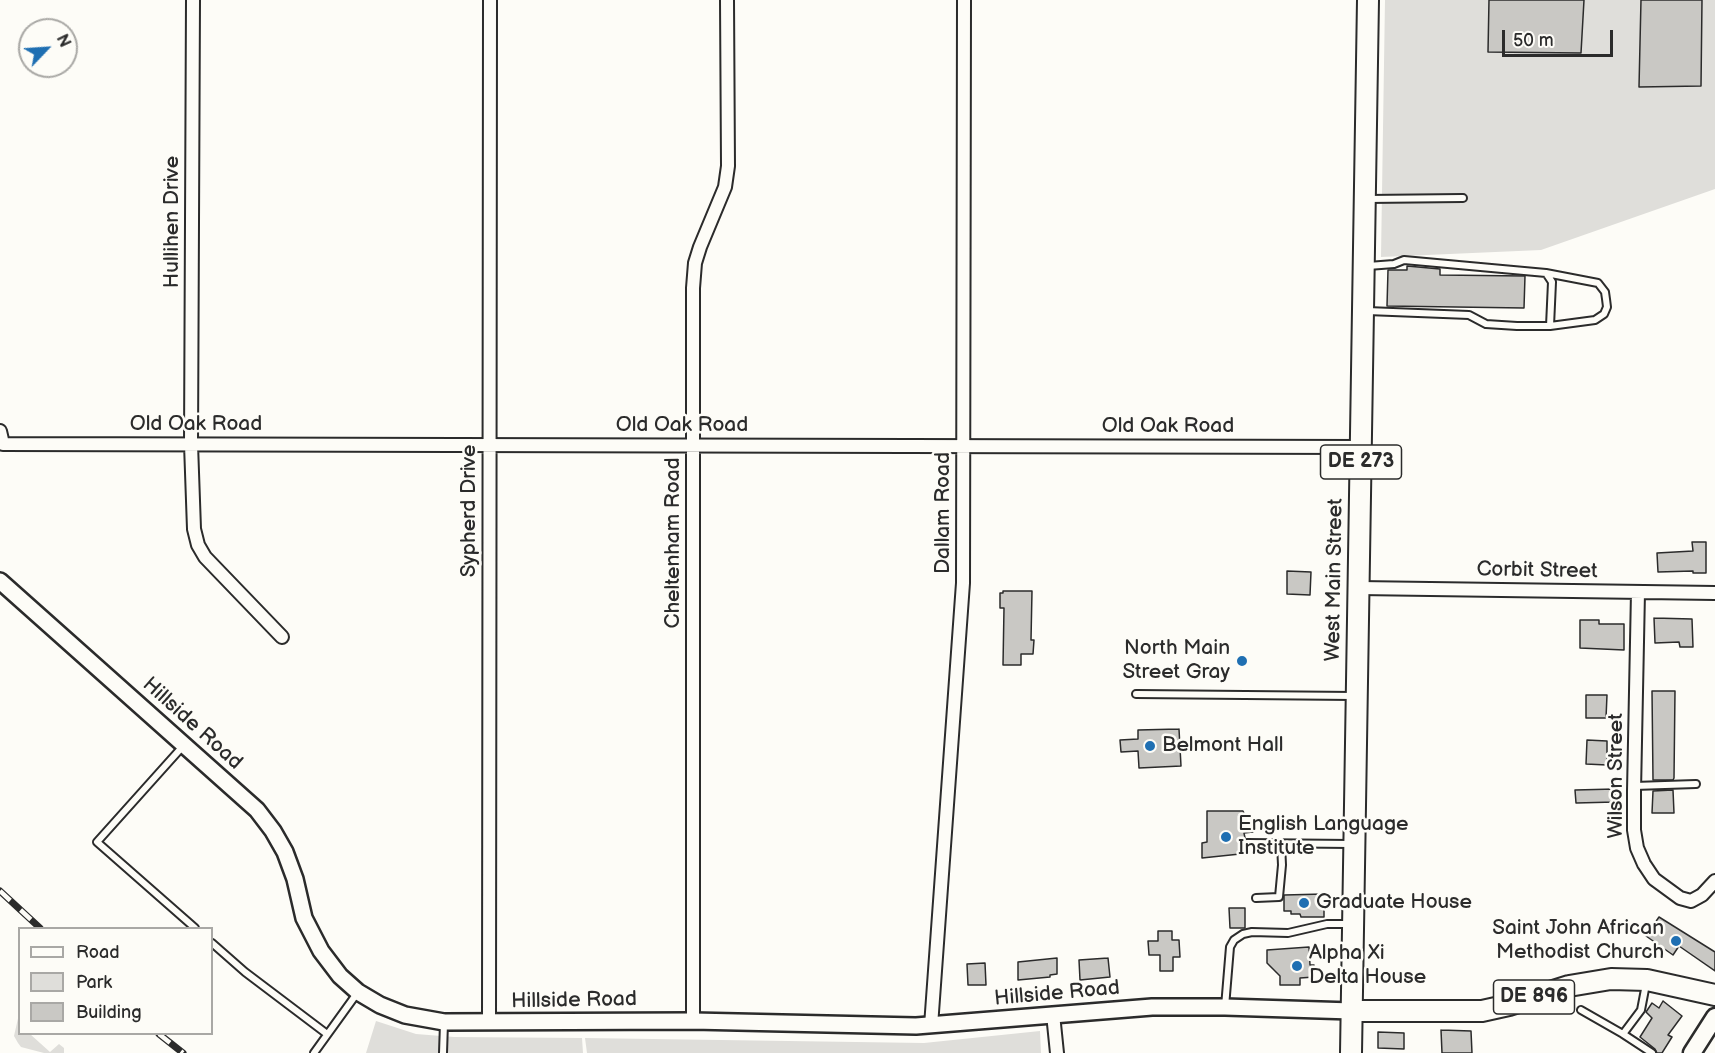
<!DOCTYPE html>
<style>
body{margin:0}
#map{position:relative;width:1715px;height:1053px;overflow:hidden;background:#fdfcf7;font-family:"Balsamiq Sans",sans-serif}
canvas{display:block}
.legend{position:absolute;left:18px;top:927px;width:195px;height:108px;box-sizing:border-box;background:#fdfcf7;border:2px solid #a9a8a5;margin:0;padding:8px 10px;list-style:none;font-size:18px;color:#2b2b2b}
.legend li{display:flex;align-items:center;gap:12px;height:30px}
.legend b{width:30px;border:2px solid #a9a8a5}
.north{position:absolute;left:18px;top:18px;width:60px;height:60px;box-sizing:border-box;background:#fdfcf7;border:2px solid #a9a8a5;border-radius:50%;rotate:65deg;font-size:16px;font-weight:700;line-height:24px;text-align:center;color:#2b2b2b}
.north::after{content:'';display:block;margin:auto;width:21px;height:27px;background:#1f6fb2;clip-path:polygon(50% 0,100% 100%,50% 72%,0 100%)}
.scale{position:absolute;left:1502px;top:30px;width:111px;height:27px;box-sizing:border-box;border:3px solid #2b2b2b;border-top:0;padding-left:8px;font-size:18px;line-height:21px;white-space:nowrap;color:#2b2b2b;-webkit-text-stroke:4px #fdfcf7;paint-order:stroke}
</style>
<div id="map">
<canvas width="1715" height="1053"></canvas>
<ul class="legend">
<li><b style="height:8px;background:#fdfcf7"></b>Road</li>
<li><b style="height:16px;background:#dfdeda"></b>Park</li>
<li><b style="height:16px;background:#c9c8c4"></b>Building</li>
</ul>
<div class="north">N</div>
<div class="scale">50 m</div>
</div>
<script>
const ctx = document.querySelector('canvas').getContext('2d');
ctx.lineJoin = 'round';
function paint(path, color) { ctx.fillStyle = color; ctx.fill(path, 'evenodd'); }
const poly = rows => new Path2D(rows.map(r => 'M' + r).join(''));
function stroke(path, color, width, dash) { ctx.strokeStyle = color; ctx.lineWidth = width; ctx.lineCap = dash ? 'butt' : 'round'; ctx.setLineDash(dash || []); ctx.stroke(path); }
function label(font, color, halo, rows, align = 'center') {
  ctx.font = font + ' "Balsamiq Sans",sans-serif'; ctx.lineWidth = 5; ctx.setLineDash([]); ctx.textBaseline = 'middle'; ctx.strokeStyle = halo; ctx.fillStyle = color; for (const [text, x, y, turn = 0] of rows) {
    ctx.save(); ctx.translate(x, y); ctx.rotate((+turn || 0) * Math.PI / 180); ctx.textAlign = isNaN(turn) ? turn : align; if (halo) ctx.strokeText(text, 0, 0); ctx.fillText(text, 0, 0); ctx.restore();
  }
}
const green = poly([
 [1385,0,1715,0,1715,189,1541,250,1381,257],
 [19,1014,20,1034,30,1034,50,1052,59,1044,64,1048,64,1053,44,1053,21,1047,18,1043,14,1036],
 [376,1021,416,1034,454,1037,582,1038,583,1053,366,1053],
 [1040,1031,1041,1053,587,1053,585,1038,924,1043]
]);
const building = poly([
 [1489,0,1584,0,1581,53,1488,52,1489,0],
 [1641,0,1702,0,1701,86,1639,87,1641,0],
 [1407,266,1440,269,1440,275,1525,276,1524,308,1387,306,1388,270,1407,270,1407,266],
 [1692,542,1706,542,1706,573,1693,573,1693,571,1658,572,1657,553,1693,551,1692,542],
 [1287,571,1311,572,1310,595,1287,594,1287,571],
 [1003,591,1032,591,1031,640,1034,640,1033,654,1021,654,1021,665,1003,665,1004,608,1000,608,1000,593,1003,593,1003,591],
 [1654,618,1692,619,1693,647,1680,647,1679,642,1655,643,1654,618],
 [1580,620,1599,620,1599,624,1624,624,1624,650,1580,648,1580,620],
 [1652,691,1675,691,1674,778,1673,780,1653,780,1652,691],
 [1586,695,1607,695,1606,718,1586,718,1586,695],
 [1179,729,1181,766,1139,768,1138,751,1121,752,1120,740,1138,739,1138,730,1179,729],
 [1587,740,1607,741,1607,765,1586,764,1587,740],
 [1615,789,1615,802,1576,803,1575,790,1615,789],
 [1673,790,1674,813,1652,813,1653,791,1673,790],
 [1207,811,1243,811,1253,832,1244,833,1245,838,1239,841,1240,854,1202,858,1202,843,1207,842,1207,811],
 [1324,894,1324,917,1301,917,1300,914,1291,914,1291,911,1284,911,1284,895,1324,894],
 [1229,908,1245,908,1245,928,1230,928,1229,908],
 [1659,917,1715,952,1715,971,1679,946,1673,955,1646,936,1659,917],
 [1158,931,1172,931,1172,940,1179,940,1180,957,1173,957,1173,971,1160,971,1160,955,1149,955,1148,941,1158,941,1158,931],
 [1309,947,1310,965,1314,965,1314,977,1300,978,1300,985,1280,985,1280,976,1267,963,1267,950,1309,947],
 [1057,958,1057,974,1050,975,1050,977,1018,980,1018,962,1057,958],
 [1108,958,1110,977,1080,980,1079,960,1108,958],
 [985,963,986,985,968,985,967,964,985,963],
 [1663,1001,1682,1016,1668,1035,1672,1037,1662,1053,1657,1053,1655,1049,1640,1037,1652,1018,1646,1012,1652,1003,1659,1008,1663,1001],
 [1441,1030,1471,1031,1472,1053,1442,1053,1441,1030],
 [1378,1032,1404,1033,1404,1049,1378,1048,1378,1032]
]);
const service = poly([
 [1367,199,1463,198],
 [1368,266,1394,264,1404,260,1546,273,1552,282,1550,326],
 [1367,311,1469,315,1486,324,1517,326,1550,326,1595,320,1604,314,1607,307,1606,299,1605,292,1598,283,1546,273],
 [1136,694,1354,696],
 [184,745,97,842,195,928],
 [1634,786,1696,784],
 [1247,843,1351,844],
 [1256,898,1279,897,1282,865,1281,844],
 [212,943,245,972,327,1034],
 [1646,984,1641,1010,1623,1034,1652,1053],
 [1225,1007,1230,947,1234,940,1243,934,1252,932,1288,933,1327,924,1350,924],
 [1581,1010,1623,1034],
 [314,1053,358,992],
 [443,1053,444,1023]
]);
const minor = poly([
 [193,0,191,444,194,529,198,545,205,557,282,637],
 [0,431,3,444,1361,447],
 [1359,588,1715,593],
 [1638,592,1634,791,1634,830,1637,848,1644,864,1654,879,1680,898,1691,901,1702,895,1715,881],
 [1053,1014,1057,1053],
 [693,1021,693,288,695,263,700,247,725,187,728,166,727,0],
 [489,1022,490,0],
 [931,1026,963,583,964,0]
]);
const tertiary = poly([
 [0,581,257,810,273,831,285,852,295,879,304,918,321,951,340,976,358,992,380,1005,405,1015,444,1022,693,1021,916,1026,1152,1007,1225,1007,1352,1011]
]);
const secondary = poly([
 [1692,1053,1715,1017]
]);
const primary = poly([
 [1352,1011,1482,1011,1509,1005,1569,986,1611,979,1647,980,1715,995],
 [1351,1053,1368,0]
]);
const rail = poly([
 [0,891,40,928],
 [159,1034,183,1053]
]);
const markers = [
 [1242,661,6,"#1f6fb2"],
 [1150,746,6,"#1f6fb2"],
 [1226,837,6,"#1f6fb2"],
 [1304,903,6,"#1f6fb2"],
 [1676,941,6,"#1f6fb2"],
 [1297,966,6,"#1f6fb2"]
];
const shields = [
 [1361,462,81],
 [1534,997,81]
];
const shieldNames = [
 ["DE 273",1361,462],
 ["DE 896",1534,997]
];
const streetNames = [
 ["Hullihen Drive",173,222,-90],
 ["Old Oak Road",196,425],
 ["Old Oak Road",682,426],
 ["Old Oak Road",1168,427],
 ["Sypherd Drive",470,511,-90],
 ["Dallam Road",944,513,-90],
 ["Cheltenham Road",674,543,-90],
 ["Corbit Street",1537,571,1],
 ["West Main Street",1335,580,-89],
 ["Hillside Road",192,724,42],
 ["Wilson Street",1617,776,-90],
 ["Hillside Road",1057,994,-5],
 ["Hillside Road",574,1001,-1]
];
const poiNames = [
 ["North Main",1230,649,"right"],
 ["Street Gray",1230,673,"right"],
 ["Belmont Hall",1162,746],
 ["English Language",1238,825],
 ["Institute",1238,849],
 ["Graduate House",1316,903],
 ["Saint John African",1664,929,"right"],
 ["Methodist Church",1664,953,"right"],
 ["Alpha Xi",1309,954],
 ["Delta House",1309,978]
];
paint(green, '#dfdeda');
paint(building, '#c9c8c4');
stroke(building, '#2b2b2b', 1.5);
stroke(service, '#2b2b2b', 10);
stroke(minor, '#2b2b2b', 16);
stroke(tertiary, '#2b2b2b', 20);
stroke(secondary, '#2b2b2b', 21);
stroke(primary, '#2b2b2b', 24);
stroke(service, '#fdfcf7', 6);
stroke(minor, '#fdfcf7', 12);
stroke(tertiary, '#fdfcf7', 15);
stroke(secondary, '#fdfcf7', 16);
stroke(primary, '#fdfcf7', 20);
stroke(rail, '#2b2b2b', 7);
stroke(rail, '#fdfcf7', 4.5, [14]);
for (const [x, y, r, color] of markers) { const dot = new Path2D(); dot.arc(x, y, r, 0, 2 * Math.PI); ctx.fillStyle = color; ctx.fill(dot); stroke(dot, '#fdfcf7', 2); }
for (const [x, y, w] of shields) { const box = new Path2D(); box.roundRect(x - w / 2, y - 17, w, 34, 4.5); ctx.fillStyle = '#fdfcf7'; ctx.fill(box); stroke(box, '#2b2b2b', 1.5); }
label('bold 20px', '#2b2b2b', null, shieldNames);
label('21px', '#2b2b2b', '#fdfcf7', streetNames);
label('21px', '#2b2b2b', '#fdfcf7', poiNames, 'left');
</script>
